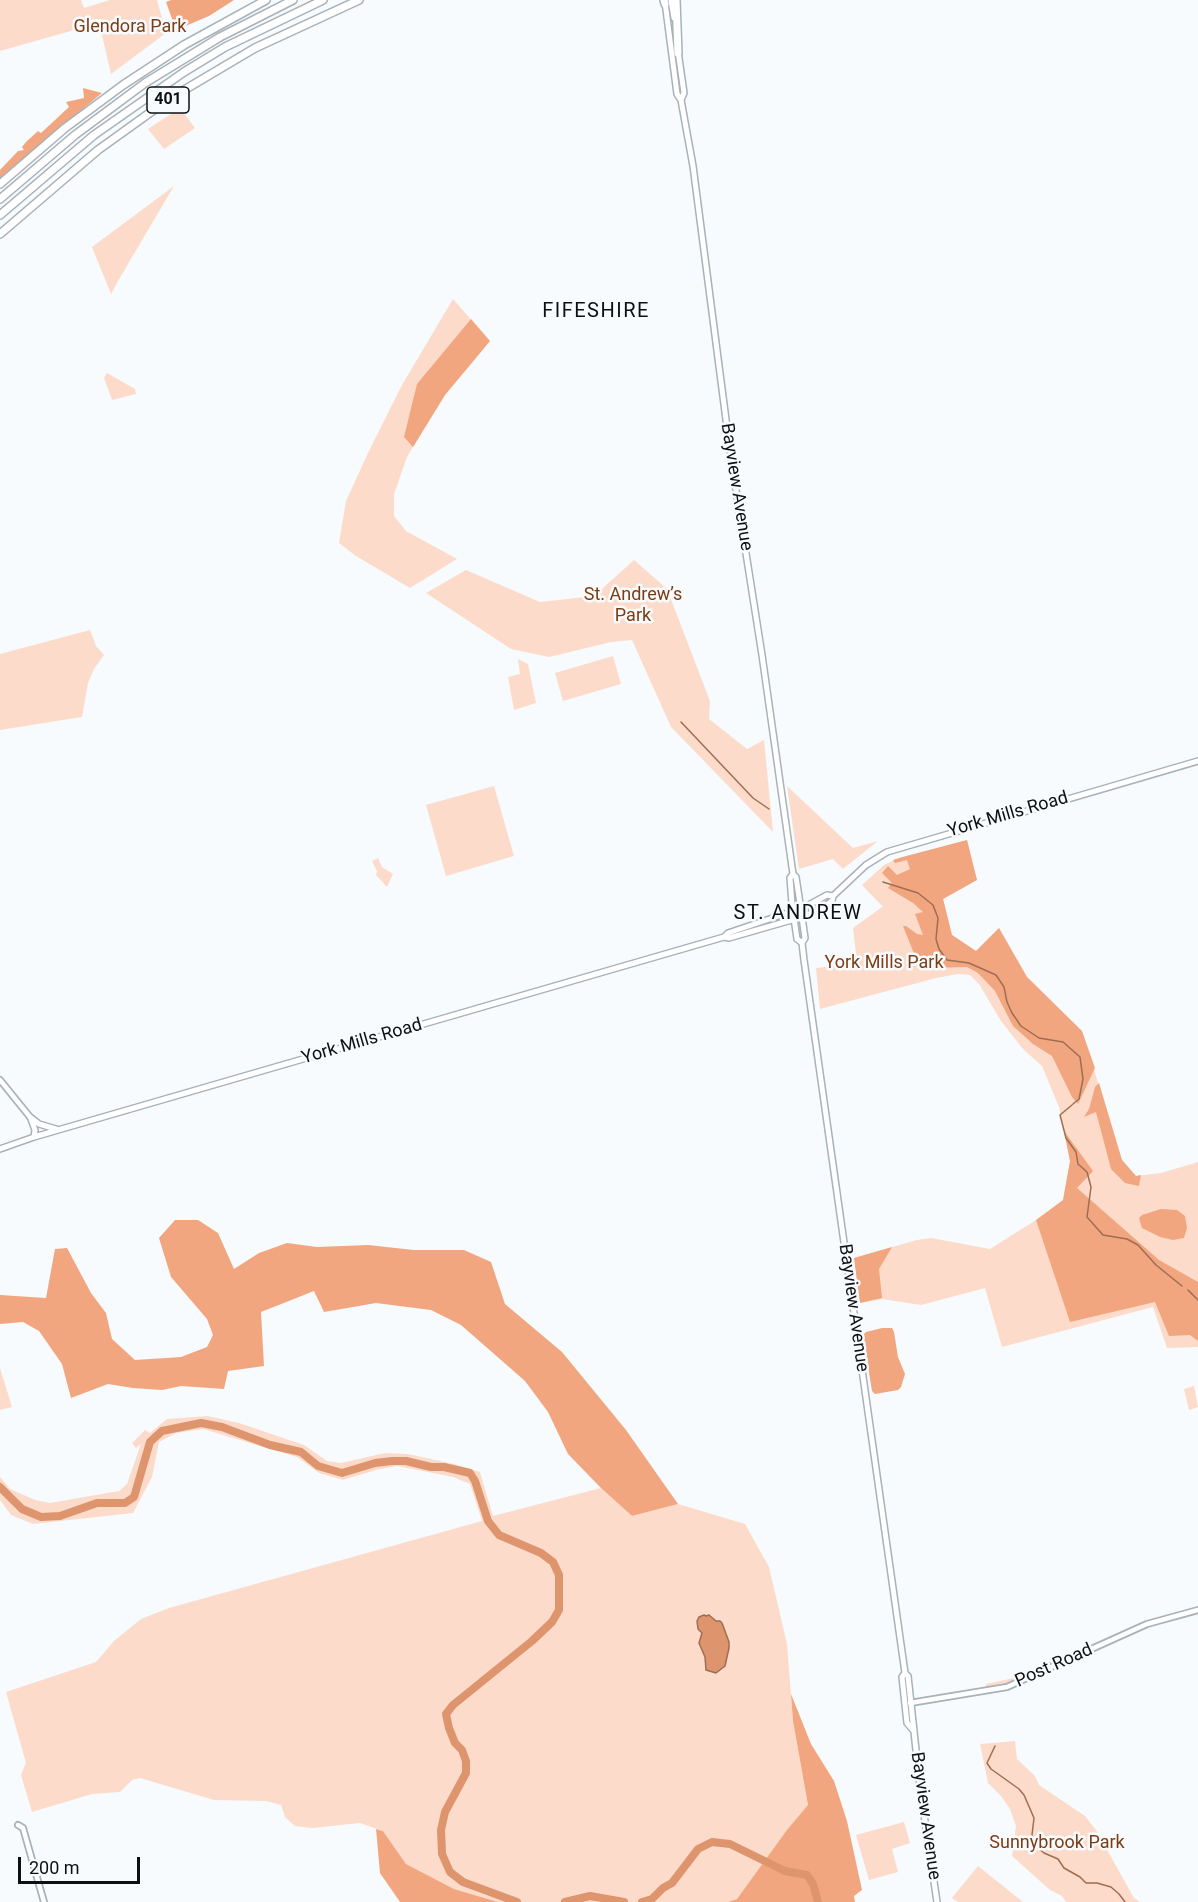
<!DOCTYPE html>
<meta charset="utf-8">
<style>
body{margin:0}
#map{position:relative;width:1198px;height:1902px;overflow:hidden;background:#f7fbfe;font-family:Roboto,sans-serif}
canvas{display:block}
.scale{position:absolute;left:18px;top:1857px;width:122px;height:27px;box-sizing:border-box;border:3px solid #0c1012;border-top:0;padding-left:8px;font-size:18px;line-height:21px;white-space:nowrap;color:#0c1012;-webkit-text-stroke:4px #f7fbfe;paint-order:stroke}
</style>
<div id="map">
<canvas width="1198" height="1902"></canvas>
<div class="scale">200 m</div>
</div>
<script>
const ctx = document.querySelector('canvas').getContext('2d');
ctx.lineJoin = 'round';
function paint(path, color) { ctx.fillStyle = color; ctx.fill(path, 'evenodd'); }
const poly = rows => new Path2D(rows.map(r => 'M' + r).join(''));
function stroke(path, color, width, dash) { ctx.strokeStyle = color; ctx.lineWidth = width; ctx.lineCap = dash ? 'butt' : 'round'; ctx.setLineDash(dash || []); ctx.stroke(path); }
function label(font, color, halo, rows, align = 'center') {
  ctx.font = font + ' Roboto,sans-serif'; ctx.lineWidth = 5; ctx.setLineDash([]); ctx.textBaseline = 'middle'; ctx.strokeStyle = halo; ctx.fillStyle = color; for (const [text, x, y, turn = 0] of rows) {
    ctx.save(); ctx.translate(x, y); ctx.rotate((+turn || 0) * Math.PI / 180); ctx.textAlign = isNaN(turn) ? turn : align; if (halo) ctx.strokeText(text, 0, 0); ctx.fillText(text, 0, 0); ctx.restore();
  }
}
const green = poly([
 [0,0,81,0,84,8,110,0,157,0,166,33,111,74,101,31,104,25,101,19,93,19,85,27,0,51],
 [180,108,195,128,164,149,148,129],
 [174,186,118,281,111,294,92,247],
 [453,299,490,341,445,395,407,457,394,494,394,516,406,531,457,559,410,588,356,556,339,543,346,501,368,453,402,385],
 [107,373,135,389,136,394,112,400,104,378],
 [634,560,667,589,710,701,709,719,747,749,764,740,773,832,671,727,632,640,611,642,549,657,511,649,426,593,466,570,540,602,594,596],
 [90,630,96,646,104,655,94,669,88,683,82,717,0,730,0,654],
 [613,656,621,684,563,701,555,673],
 [518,659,528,664,536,703,514,710,508,677,520,674],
 [494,786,514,856,446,876,426,805],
 [787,786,853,848,878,841,843,869,833,859,799,869],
 [967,840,977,880,943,899,952,935,976,951,999,928,1027,977,1082,1031,1122,1160,1136,1176,1161,1173,1198,1162,1198,1347,1167,1348,1153,1307,1002,1347,985,1288,921,1305,882,1299,860,1303,854,1258,917,1240,931,1238,990,1249,1036,1220,1063,1201,1070,1161,1059,1107,1042,1066,1023,1049,1001,1021,979,984,970,975,958,974,936,978,820,1009,816,968,851,964,850,955,856,954,853,928,882,907,884,908,862,885,884,865,899,858],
 [378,858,382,867,393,874,387,887,376,875,377,871,372,861],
 [0,1368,12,1407,0,1410],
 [1194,1386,1198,1407,1189,1410,1184,1389],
 [208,1416,239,1423,304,1445,327,1461,341,1463,385,1453,408,1454,454,1464,480,1472,493,1516,601,1488,632,1516,678,1504,745,1524,769,1567,787,1644,793,1721,808,1805,737,1899,728,1902,498,1902,454,1889,406,1864,383,1831,360,1823,312,1828,295,1826,285,1817,281,1805,266,1801,214,1800,140,1778,132,1780,120,1792,92,1794,32,1812,21,1775,26,1763,6,1692,96,1662,114,1641,141,1619,169,1608,482,1521,470,1484,453,1477,397,1466,376,1470,343,1480,319,1473,297,1457,203,1429,176,1433,159,1442,152,1477,133,1513,33,1524,11,1515,0,1500,0,1477,10,1489,35,1500,50,1503,119,1491,127,1484,141,1444,136,1448,132,1443,145,1430,150,1433,167,1419],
 [1066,1654,1067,1658,1015,1682,998,1687,986,1687,986,1684,1014,1678],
 [1015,1741,1017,1759,1035,1776,1039,1785,1085,1816,1096,1830,1134,1898,1140,1902,1066,1902,1062,1896,1050,1890,1012,1856,1016,1826,1010,1809,1001,1796,988,1783,980,1744],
 [904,1822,910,1843,892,1849,898,1872,869,1880,856,1835],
 [978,1866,1023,1902,958,1902,952,1898]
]);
const forest = poly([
 [171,0,234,0,209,16,176,30,166,2],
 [83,88,102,93,0,178,0,170,18,151,24,150,22,147,26,142,38,131,41,133,69,107,66,102,84,98],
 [471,319,490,341,445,395,413,447,404,437,417,384],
 [967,840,977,880,943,899,952,935,976,951,999,928,1027,977,1082,1031,1095,1068,1078,1104,1072,1097,1052,1056,1033,1044,1013,1026,995,991,978,973,967,967,929,968,917,961,903,926,906,926,917,934,923,935,915,914,923,912,913,903,888,888,892,883,882,873,888,866,897,875,910,869,907,860,895,863,893,860,899,858],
 [1099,1083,1122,1160,1136,1176,1141,1175,1139,1186,1125,1183,1111,1169,1096,1112,1084,1117,1089,1109,1095,1087],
 [1064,1131,1093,1171,1077,1188,1159,1260,1198,1282,1198,1341,1190,1335,1169,1336,1155,1302,1070,1322,1036,1220,1063,1200,1070,1161],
 [1161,1209,1177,1210,1185,1216,1187,1228,1184,1238,1173,1240,1160,1237,1142,1228,1139,1218,1142,1215],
 [175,1220,198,1220,218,1233,234,1269,259,1253,287,1243,317,1247,368,1245,414,1250,464,1250,491,1262,505,1304,562,1352,626,1430,678,1504,632,1516,601,1488,568,1454,548,1412,525,1381,461,1325,431,1310,376,1303,324,1312,314,1291,261,1312,264,1366,228,1371,224,1389,181,1386,162,1390,133,1388,108,1384,71,1398,62,1364,39,1331,23,1322,0,1324,0,1295,46,1298,55,1249,67,1248,91,1293,106,1313,112,1339,135,1360,181,1357,207,1347,213,1335,207,1319,171,1277,159,1238],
 [892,1247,879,1269,882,1298,860,1303,854,1258],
 [882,1328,892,1328,894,1332,898,1357,905,1374,901,1387,898,1390,875,1394,872,1391,863,1335,866,1332],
 [791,1694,811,1744,834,1781,847,1821,862,1890,854,1896,855,1902,728,1902,737,1899,787,1830,808,1805,793,1721],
 [376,1829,383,1831,406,1864,454,1889,498,1902,400,1902,380,1873]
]);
const water = poly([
 [704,1615,706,1616,709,1615,716,1621,720,1621,722,1623,729,1642,729,1648,725,1666,716,1673,706,1670,705,1657,699,1643,702,1633,698,1629,697,1621,699,1617,704,1615]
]);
const stream = poly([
 [681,722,753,798,769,809],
 [883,882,918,893,933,905,938,918,936,939,939,949,947,960,969,963,996,975,1004,987,1007,1002,1012,1013,1021,1026,1039,1038,1063,1042,1080,1057,1083,1079,1079,1099,1073,1104],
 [1072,1105,1060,1115,1066,1138,1076,1152,1078,1164,1087,1172,1091,1187,1087,1217,1103,1235,1127,1239,1138,1245,1156,1265,1182,1286],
 [1188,1290,1198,1300],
 [995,1746,987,1763,991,1769,1019,1789,1024,1795,1034,1818,1032,1835,1037,1847,1044,1853,1058,1859,1064,1868,1080,1877,1086,1883,1097,1883,1111,1887,1119,1894,1125,1902]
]);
const river = poly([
 [0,1487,22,1509,41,1517,60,1516,97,1503,125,1503,134,1497,150,1442,162,1431,201,1423,222,1427,270,1445,301,1452,318,1466,342,1473,375,1463,392,1461,406,1461,431,1467,444,1467,470,1473,475,1481,488,1521,499,1535,541,1553,553,1562,559,1575,559,1610,552,1622,532,1641,453,1705,446,1714,449,1728,455,1743,462,1750,466,1761,466,1773,445,1812,441,1830,442,1854,450,1872,463,1882,517,1902],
 [565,1902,590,1896,624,1902],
 [642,1902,652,1899,663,1888,672,1883,698,1849,712,1842,730,1844,785,1871,807,1875,813,1884,818,1902]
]);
const tertiary = poly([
 [0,1080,30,1117],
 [910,1703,1007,1687,1147,1624,1198,1610],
 [18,1825,23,1828,44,1902]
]);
const secondary = poly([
 [671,0,674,18],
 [665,2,677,94,681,100,693,166,731,458,762,655,793,874,796,877,802,917,805,938,802,943,804,960,905,1673,908,1676,920,1787,937,1902],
 [678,51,684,93,681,100],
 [793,874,790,878,792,904,797,939,802,943],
 [724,937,728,933,805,907,827,895,833,896],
 [30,1117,39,1124,56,1129],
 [31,1119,35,1130,34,1137],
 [0,1149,34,1137,565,983,724,937,729,938,802,917,821,909,832,901,833,896,866,865,887,852,1198,761],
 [905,1673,902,1677,907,1723,913,1730]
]);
const motorway = poly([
 [664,0,665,4],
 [676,0,678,53],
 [0,184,65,128,123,85,184,45,266,0],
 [0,199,75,135,145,83,220,37,293,0],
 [0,215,94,135,184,72,225,47,323,0],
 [0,234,98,150,169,99,255,48,359,0]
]);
const shields = [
 [168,100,42]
];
const shieldNames = [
 ["401",168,100]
];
const parkNames = [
 ["Glendora Park",130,27],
 ["St. Andrew’s",633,595],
 ["Park",633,616],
 ["York Mills Park",884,963],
 ["Sunnybrook Park",1057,1843]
];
const streetNames = [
 ["Bayview Avenue",736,487,81],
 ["York Mills Road",1008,815,-16],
 ["York Mills Road",362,1042,-16],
 ["Bayview Avenue",853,1308,82],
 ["Post Road",1054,1666,-24],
 ["Bayview Avenue",925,1816,82]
];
const neighbourhoodNames = [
 ["FIFESHIRE",596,312],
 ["ST. ANDREW",798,914]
];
paint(green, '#fcdbca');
paint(forest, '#f1a67f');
paint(water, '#de956e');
stroke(water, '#9f6d52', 1.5);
stroke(stream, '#9f6d52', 1.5);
stroke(river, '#de956e', 8);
stroke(tertiary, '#a7b2b9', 8);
stroke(secondary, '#a7b2b9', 8);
stroke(motorway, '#a7b2b9', 10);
stroke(tertiary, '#fff', 4.5);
stroke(secondary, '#fff', 5);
stroke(motorway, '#fff', 7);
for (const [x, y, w] of shields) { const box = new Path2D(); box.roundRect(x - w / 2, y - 13, w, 26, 4.5); ctx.fillStyle = '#f7fbfe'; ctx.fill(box); stroke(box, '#0c1012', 1.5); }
label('bold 16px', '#0c1012', null, shieldNames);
label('18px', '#7f3c10', '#f7fbfe', parkNames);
label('18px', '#0c1012', '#f7fbfe', streetNames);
ctx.letterSpacing = '1.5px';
label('20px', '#0c1012', '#f7fbfe', neighbourhoodNames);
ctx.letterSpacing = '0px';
</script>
